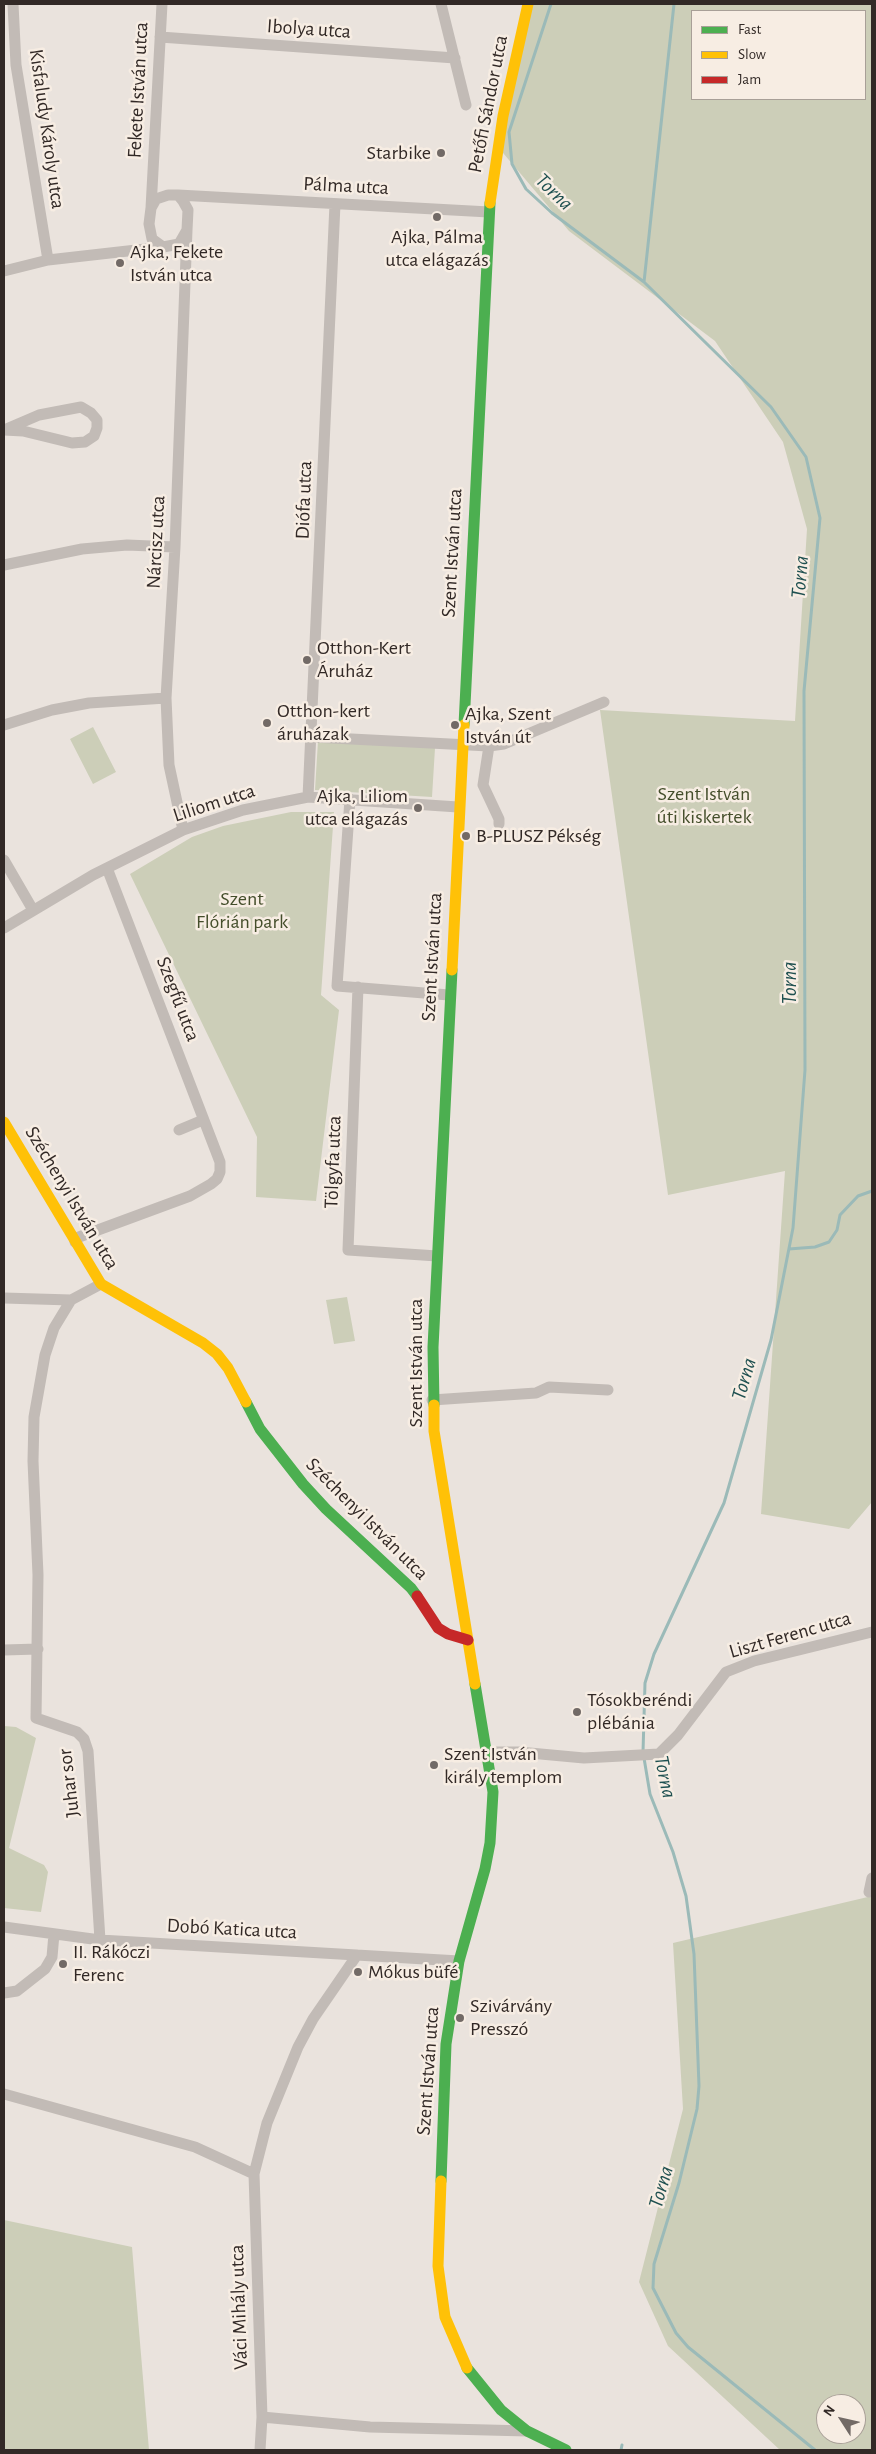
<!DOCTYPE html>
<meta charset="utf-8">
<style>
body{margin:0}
#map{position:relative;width:876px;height:2454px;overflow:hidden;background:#eae3dd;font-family:"Alegreya Sans",sans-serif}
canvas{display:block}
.frame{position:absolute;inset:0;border:5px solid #322926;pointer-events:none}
.legend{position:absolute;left:691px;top:10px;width:175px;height:90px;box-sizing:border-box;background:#f7ede3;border:1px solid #a89f97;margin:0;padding:6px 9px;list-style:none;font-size:15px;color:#322926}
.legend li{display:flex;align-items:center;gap:10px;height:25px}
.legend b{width:25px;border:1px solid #a89f97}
.north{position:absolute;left:816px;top:2394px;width:50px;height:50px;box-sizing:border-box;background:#f7ede3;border:1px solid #a89f97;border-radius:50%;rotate:305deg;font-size:14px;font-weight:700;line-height:20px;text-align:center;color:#322926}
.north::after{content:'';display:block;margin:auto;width:18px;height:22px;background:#726a66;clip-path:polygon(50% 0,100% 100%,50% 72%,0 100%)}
</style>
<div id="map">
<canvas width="876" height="2454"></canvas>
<div class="frame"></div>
<ul class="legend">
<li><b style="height:6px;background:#4caf50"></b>Fast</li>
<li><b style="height:6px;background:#ffc107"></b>Slow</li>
<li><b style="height:6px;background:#c62828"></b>Jam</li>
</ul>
<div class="north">N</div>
</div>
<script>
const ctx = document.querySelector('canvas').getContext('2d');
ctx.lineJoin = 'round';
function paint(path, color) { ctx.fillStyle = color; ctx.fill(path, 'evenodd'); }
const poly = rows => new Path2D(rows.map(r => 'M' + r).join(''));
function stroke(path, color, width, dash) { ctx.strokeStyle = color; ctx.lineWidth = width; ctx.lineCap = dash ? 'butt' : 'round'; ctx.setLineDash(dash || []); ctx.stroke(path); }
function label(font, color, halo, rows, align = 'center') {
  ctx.font = font + ' "Alegreya Sans",sans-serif'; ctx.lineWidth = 5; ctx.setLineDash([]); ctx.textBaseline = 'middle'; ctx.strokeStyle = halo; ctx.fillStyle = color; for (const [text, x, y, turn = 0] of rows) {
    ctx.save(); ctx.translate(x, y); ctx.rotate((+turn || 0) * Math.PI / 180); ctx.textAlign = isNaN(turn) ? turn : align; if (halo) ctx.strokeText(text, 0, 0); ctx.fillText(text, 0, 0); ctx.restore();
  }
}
const green = poly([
 [530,4,872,4,872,1502,849,1529,761,1514,785,1171,668,1195,600,710,795,721,807,529,783,442,715,341,569,231,498,147],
 [692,11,865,11,865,99,692,99],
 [93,727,116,772,93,784,70,739],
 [318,741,435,748,432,797,315,790],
 [291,812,334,812,321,995,339,1010,316,1201,256,1197,257,1137,130,874,192,837,223,826],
 [347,1297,355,1341,334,1344,326,1300],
 [4,1726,16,1727,36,1738,9,1848,44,1865,48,1872,41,1912,4,1908],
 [872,1896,872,2450,780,2450,668,2346,639,2282,683,2109,673,1943],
 [826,2404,856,2404,856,2434,826,2434],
 [4,2220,132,2247,149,2450,4,2450]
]);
const stream = poly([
 [551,4,509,132,512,164,526,189,552,213,644,282,771,407,806,457,820,518,804,691,805,1070,793,1228,771,1340,724,1503,654,1654,645,1683,643,1752],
 [644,282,674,4],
 [789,1249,815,1247,829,1242,837,1230,840,1215,858,1196,872,1191],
 [644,1758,650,1794,673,1852,686,1896,694,1954,699,2086,697,2109,679,2183,654,2264,653,2288,676,2333,688,2347,815,2450],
 [621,2450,622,2445]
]);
const street = poly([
 [13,4,16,65,48,260],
 [441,4,466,105],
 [160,37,455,58],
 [168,195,178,195,183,201,188,210,187,230,179,244,163,247,152,239,149,224,151,208,156,199,168,195],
 [178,195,489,212],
 [151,208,162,4],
 [4,271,48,260,163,247],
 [81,407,91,413,97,420,97,428,94,436,85,442,72,443,23,431,4,430,39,415,81,407],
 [4,565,82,549,127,545,175,547],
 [4,725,52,710,89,703,166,698],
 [312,737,489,746,504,744,604,702],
 [489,746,483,785,499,819,499,824],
 [308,797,335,204],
 [350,799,337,986,449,995],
 [183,830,169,765,166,698,175,547,187,230],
 [4,860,33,910],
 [4,928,93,875,183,830,243,810,308,797,458,807],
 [358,987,348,1250,437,1256],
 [179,1130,203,1120],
 [75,1242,79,1237,190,1196,211,1184,217,1179,220,1172,220,1162,107,868],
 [4,1298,71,1300,101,1284],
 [71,1300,54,1328,45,1355,34,1417,33,1461,38,1575,36,1718,77,1732,84,1739,88,1751,100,1940],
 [432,1400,536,1393,549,1387,608,1390],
 [4,1650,38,1649],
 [487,1752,519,1752,584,1758,659,1754,678,1735,726,1672,754,1661,872,1632],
 [869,1892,872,1878],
 [4,1927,100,1940,459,1961],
 [4,1993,17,1991,45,1969,52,1957,54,1934],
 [4,2094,195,2147,254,2174],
 [262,2417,370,2427,527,2431],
 [260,2450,262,2417,254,2174,267,2123,298,2047,313,2019,357,1955]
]);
const fast = poly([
 [464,725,490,203],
 [246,1402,260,1429,303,1484,326,1509,411,1588,417,1596],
 [434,1405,433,1347,452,970],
 [441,2181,446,2044,459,1961,485,1869,490,1843,493,1792,475,1684],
 [467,2368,501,2410,527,2431,566,2450]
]);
const slow = poly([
 [490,203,503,116,528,4],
 [452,970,464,725],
 [4,1122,101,1284,203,1343,217,1354,228,1368,246,1402],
 [434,1405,434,1431,475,1684],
 [441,2181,438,2266,445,2317,467,2368]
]);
const jam = poly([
 [417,1596,438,1628,448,1634,468,1640]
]);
const markers = [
 [441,153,5,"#726a66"],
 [437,217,5,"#726a66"],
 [120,263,5,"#726a66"],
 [307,660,5,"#726a66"],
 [267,723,5,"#726a66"],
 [455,725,5,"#726a66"],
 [418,808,5,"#726a66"],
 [466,836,5,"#726a66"],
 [577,1712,5,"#726a66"],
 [434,1765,5,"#726a66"],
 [63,1964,5,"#726a66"],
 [358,1972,5,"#726a66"],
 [460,2018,5,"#726a66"]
];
const streetNames = [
 ["Ibolya utca",309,29,4],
 ["Fekete István utca",138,90,-87],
 ["Petőfi Sándor utca",488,104,-79],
 ["Kisfaludy Károly utca",47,129,82],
 ["Pálma utca",346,186,3],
 ["Diófa utca",304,500,-88],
 ["Nárcisz utca",156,542,-87],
 ["Szent István utca",452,553,-87],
 ["Liliom utca",214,803,-18],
 ["Szent István utca",432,957,-87],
 ["Szegfű utca",178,999,69],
 ["Tölgyfa utca",333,1162,-88],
 ["Széchenyi István utca",72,1198,59],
 ["Szent István utca",416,1363,-90],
 ["Széchenyi István utca",367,1519,45],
 ["Liszt Ferenc utca",790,1635,-16],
 ["Juhar sor",69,1783,-97],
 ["Dobó Katica utca",232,1929,3],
 ["Szent István utca",428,2071,-86],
 ["Váci Mihály utca",239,2307,-92]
];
const poiNames = [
 ["Starbike",431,153,"right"],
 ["Ajka, Pálma",437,237,"center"],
 ["utca elágazás",437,260,"center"],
 ["Ajka, Fekete",130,252],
 ["István utca",130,275],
 ["Otthon-Kert",317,648],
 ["Áruház",317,671],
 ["Otthon-kert",277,711],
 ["áruházak",277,734],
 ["Ajka, Szent",465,714],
 ["István út",465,737],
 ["Ajka, Liliom",408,796,"right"],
 ["utca elágazás",408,819,"right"],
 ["B-PLUSZ Pékség",476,836],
 ["Tósokberéndi",587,1700],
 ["plébánia",587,1723],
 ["Szent István",444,1754],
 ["király templom",444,1777],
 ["II. Rákóczi",73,1952],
 ["Ferenc",73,1975],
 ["Mókus büfé",368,1972],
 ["Szivárvány",470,2006],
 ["Presszó",470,2029]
];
const parkNames = [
 ["Szent István",704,794],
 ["úti kiskertek",704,817],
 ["Szent",242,899],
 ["Flórián park",242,922]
];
const waterNames = [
 ["Torna",554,192,44],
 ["Torna",800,577,-85],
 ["Torna",790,983,-90],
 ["Torna",744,1379,-74],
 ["Torna",665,1777,78],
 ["Torna",661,2187,-74]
];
paint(green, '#ccceb8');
stroke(stream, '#9bbab8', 3);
stroke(street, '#c2bbb6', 11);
stroke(fast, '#4caf50', 11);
stroke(slow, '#ffc107', 11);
stroke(jam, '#c62828', 11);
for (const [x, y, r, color] of markers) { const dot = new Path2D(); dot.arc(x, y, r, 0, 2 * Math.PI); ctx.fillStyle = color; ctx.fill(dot); stroke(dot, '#f7ede3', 2); }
label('20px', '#322926', '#f7ede3', streetNames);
label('20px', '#322926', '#f7ede3', poiNames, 'left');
label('20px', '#444e2b', '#f7ede3', parkNames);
label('italic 21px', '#1f5050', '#f7ede3', waterNames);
</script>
